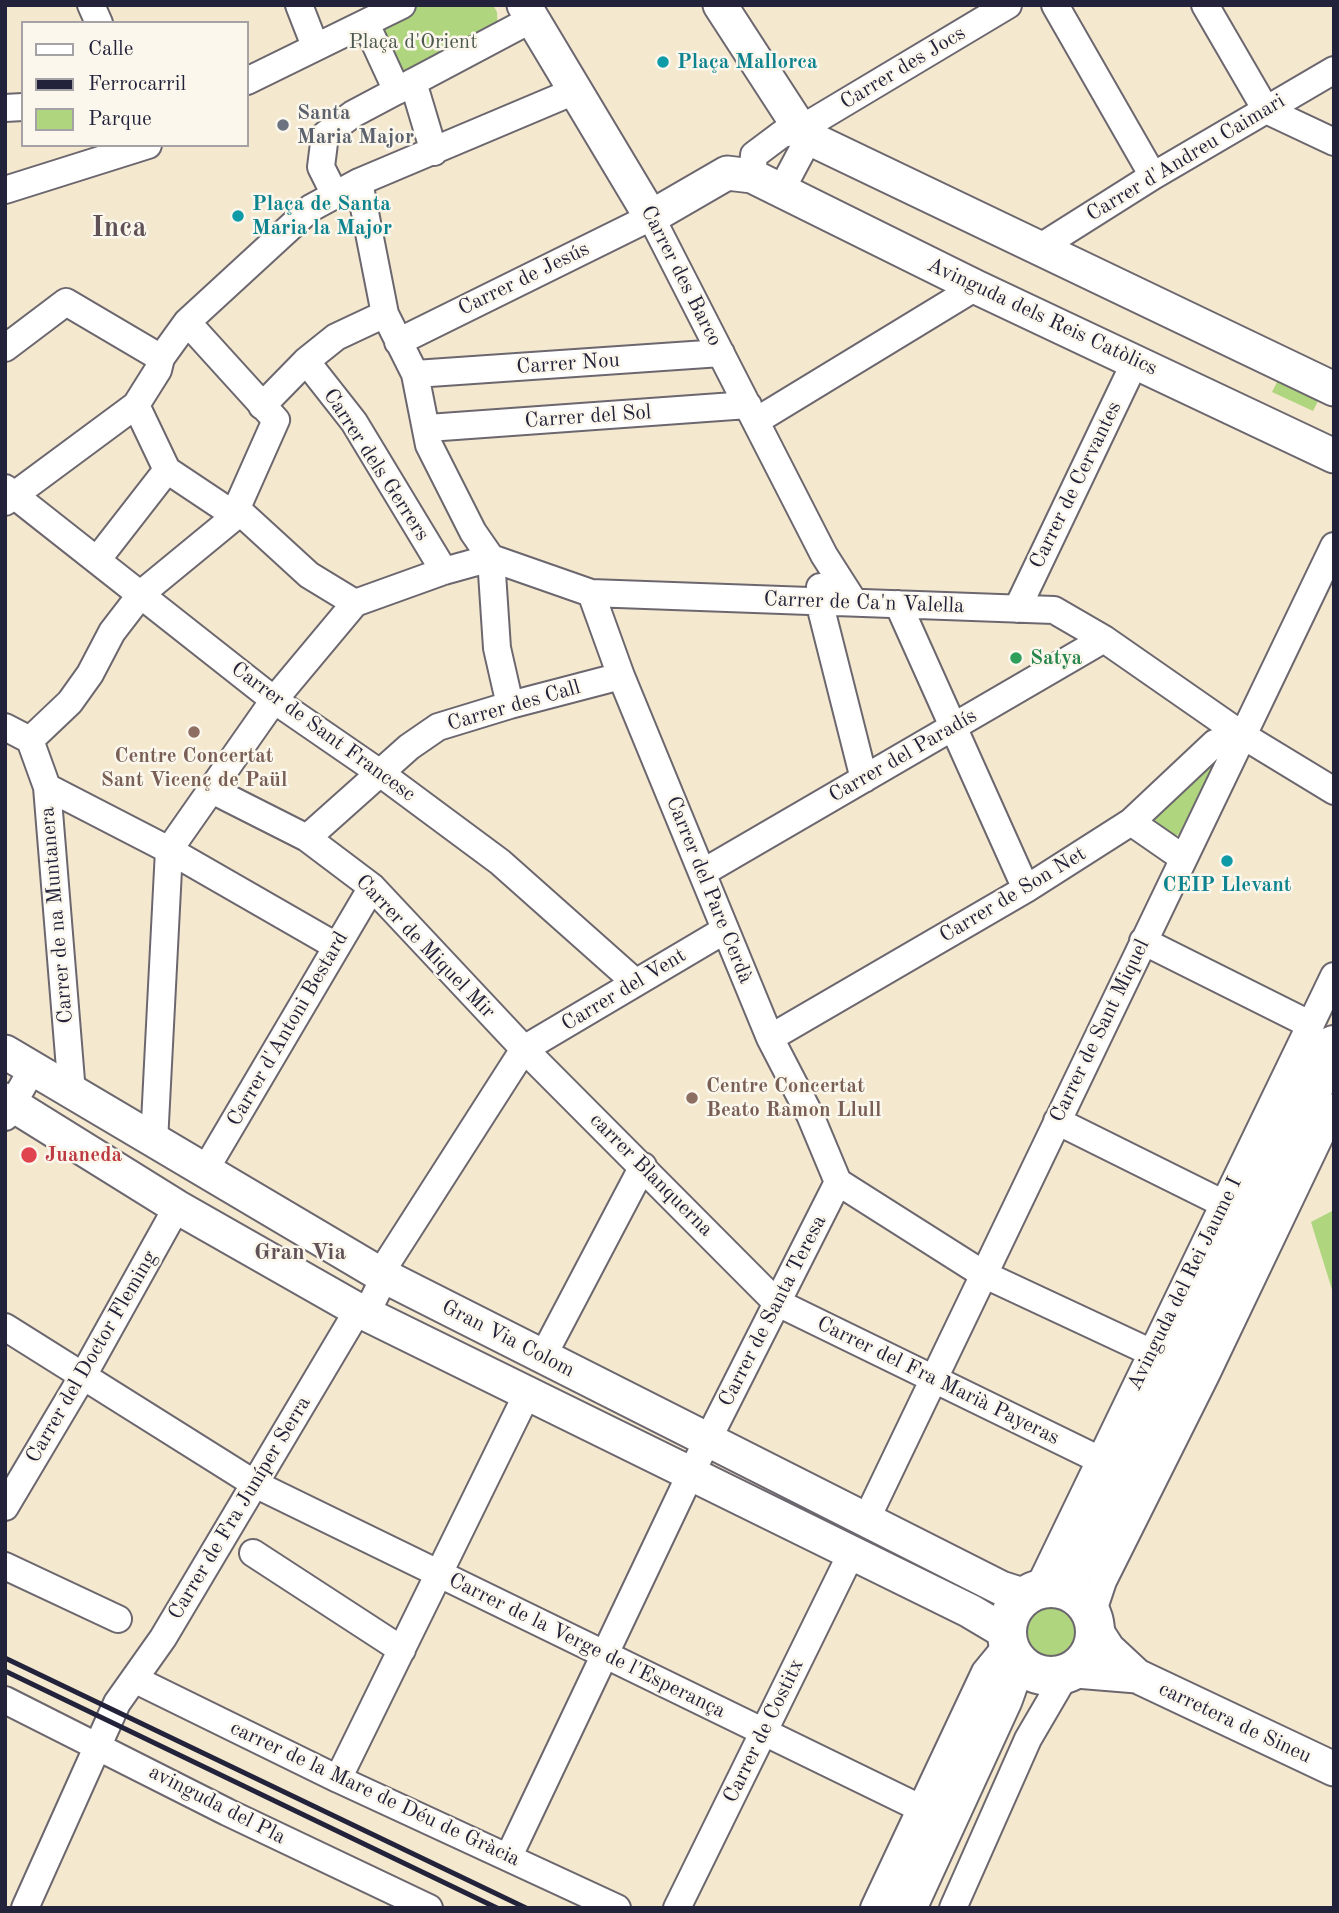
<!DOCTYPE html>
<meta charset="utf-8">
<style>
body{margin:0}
#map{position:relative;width:1339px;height:1913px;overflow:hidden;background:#f4e8cf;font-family:"Old Standard TT",serif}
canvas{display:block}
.frame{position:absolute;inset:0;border:7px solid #22223b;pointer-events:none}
.legend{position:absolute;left:21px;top:21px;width:228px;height:126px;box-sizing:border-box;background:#fbf7ec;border:2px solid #a4a2a5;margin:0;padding:9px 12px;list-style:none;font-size:21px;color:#22223b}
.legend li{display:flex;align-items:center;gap:14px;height:35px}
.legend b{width:35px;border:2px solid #a4a2a5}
</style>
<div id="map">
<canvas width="1339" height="1913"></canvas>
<div class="frame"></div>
<ul class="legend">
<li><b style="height:9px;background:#fff"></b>Calle</li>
<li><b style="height:9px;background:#22223b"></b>Ferrocarril</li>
<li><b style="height:19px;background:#afd57e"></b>Parque</li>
</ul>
</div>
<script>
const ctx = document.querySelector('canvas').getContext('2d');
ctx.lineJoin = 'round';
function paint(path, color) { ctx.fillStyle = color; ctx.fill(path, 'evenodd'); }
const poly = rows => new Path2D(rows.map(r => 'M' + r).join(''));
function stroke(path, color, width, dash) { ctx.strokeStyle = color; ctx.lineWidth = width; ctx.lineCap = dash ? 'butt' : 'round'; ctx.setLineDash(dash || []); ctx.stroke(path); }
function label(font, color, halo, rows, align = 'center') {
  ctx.font = font + ' "Old Standard TT",serif'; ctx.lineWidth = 5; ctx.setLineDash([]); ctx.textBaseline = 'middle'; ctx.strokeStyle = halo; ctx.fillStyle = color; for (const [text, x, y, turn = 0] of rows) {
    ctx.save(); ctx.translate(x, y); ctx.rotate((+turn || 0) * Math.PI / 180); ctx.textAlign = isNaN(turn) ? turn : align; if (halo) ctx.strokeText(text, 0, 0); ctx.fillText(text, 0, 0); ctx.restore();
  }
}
const green = poly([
 [402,5,493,5,497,12,498,37,397,91,366,24],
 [1279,378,1320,397,1313,411,1272,392],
 [1216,759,1179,835,1168,836,1148,812],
 [1334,1210,1334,1296,1311,1222],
 '1022 1630a29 29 0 1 1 58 0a29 29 0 1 1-58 0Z'
]);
const minor = poly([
 [91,5,99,23],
 [299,5,315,46],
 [1055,5,1153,176],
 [1205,5,1266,110,1334,142],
 [366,24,397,91],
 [247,81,402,5],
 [413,82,434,152],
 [5,108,23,107],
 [752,176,754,155,782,134,799,130,1008,5],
 [359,182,385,314,415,374,429,445,473,532,491,558],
 [772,186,786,181,803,149,805,136],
 [5,190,148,145],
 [335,195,321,167,325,135,353,114,532,19],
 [1039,248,1153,176,1334,70],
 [398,342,651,217,824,555,854,602],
 [5,348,66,302,161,358],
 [306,361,354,422,444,571],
 [415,374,721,353],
 [262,406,306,361,336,337,385,314],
 [756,421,976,287],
 [428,428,748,405],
 [167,470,227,510,238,510],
 [5,488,274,700,380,773,500,862,635,982],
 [5,502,136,405,158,370,161,358,187,322,311,208,359,182,577,90],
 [238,510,309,575,355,603],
 [491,558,497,648,510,705],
 [97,560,167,470,136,405],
 [820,587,819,601,864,779],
 [591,593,621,676,770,1038,810,1115,838,1182],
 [898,604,1026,889],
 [1017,609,1135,362],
 [5,727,30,740],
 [30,740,70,702,90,674,112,632,142,593,232,519,276,420,187,322],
 [30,740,47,787,72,1093],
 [47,787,169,850,336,946],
 [212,790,307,838,372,887,524,1049,776,1302,1100,1460],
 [1131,822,1183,858],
 [307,838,409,747,438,727,510,705,621,676],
 [169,850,274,700,355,603,444,571,491,558,591,593,1054,610,1104,639,1242,735,1334,791],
 [702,873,1104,639],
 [1143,941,1311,1025],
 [770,1038,1026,889,1131,822,1215,743,1242,735],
 [5,1117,33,1068],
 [1057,1121,1224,1204],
 [154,1142,169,850],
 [204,1172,372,887],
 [838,1182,983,1274,1165,1359],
 [5,1327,255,1484,920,1808],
 [542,1358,643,1166],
 [5,1507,84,1374,177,1207],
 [867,1518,1334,546],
 [253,1553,402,1650],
 [5,1566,118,1619],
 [1037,1591,1334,976],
 [1092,1614,1103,1581,1206,1375,1334,1107],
 [134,1679,338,1779,617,1908],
 [5,1700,227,1812,429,1908],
 [338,1779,527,1394],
 [509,1856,690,1475,838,1182],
 [25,1908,117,1703,163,1638,358,1310,372,1302,381,1284,380,1274,524,1049,725,930],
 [677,1908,851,1554],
 [874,1908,985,1672,1008,1644],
 [953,1908,1028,1739,1066,1674]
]);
const major = poly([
 [524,5,651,217,727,173,752,176,976,287,1334,456],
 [720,5,805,136,1334,389],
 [5,1052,380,1274,1001,1588,1026,1596],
 [5,1100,177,1207,358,1310,970,1611,1007,1633],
 [1097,1632,1108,1649,1137,1676,1334,1769],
 [1076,1671,1137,1676]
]);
const highway = poly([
 '1007 1632a44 44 0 1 1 88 0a44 44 0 1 1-88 0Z',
 [1051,1588,1069,1577,1089,1551,1334,1045],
 [907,1908,1003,1699,1008,1685,1012,1655]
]);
const rail = poly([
 [5,1658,526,1908],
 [5,1671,497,1908]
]);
const markers = [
 [663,62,7,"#0f9aa8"],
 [283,125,7,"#6b7280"],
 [238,216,7,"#0f9aa8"],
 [1016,658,7,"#2e9e5b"],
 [194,732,7,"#8d6e63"],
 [1227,861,7,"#0f9aa8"],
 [692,1098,7,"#8d6e63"],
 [29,1155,9,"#e0444e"]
];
const parkNames = [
 ["Plaça d'Orient",413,42]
];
const cultureNames = [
 ["Plaça Mallorca",677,62],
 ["Plaça de Santa",252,204],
 ["Maria la Major",252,228],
 ["CEIP Llevant",1227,885,"center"]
];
const streetNames = [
 ["Carrer des Jocs",903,68,-31],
 ["Carrer d'Andreu Caimari",1186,158,-31],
 ["Carrer des Barco",681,276,63],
 ["Carrer de Jesús",524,279,-26],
 ["Avinguda dels Reis Catòlics",1042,317,25],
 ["Carrer Nou",568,364,-4],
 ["Carrer del Sol",588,417,-4],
 ["Carrer dels Gerrers",376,465,57],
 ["Carrer de Cervantes",1076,485,-64],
 ["Carrer de Ca'n Valella",864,603,2],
 ["Carrer des Call",514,706,-16],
 ["Carrer de Sant Francesc",323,732,36],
 ["Carrer del Paradís",903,756,-30],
 ["Carrer del Pare Cerdà",709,890,68],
 ["Carrer de Son Net",1013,895,-31],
 ["Carrer de na Muntanera",57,915,-95],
 ["Carrer de Miquel Mir",425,947,46],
 ["Carrer del Vent",624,990,-31],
 ["Carrer d'Antoni Bestard",288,1029,-60],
 ["Carrer de Sant Miquel",1100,1031,-64],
 ["carrer Blanquerna",651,1175,45],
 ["Avinguda del Rei Jaume I",1185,1284,-64],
 ["Carrer de Santa Teresa",773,1311,-63],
 ["Gran Via Colom",508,1339,27],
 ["Carrer del Doctor Fleming",92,1357,-60],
 ["Carrer del Fra Marià Payeras",938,1381,26],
 ["Carrer de Fra Juníper Serra",240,1508,-59],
 ["Carrer de la Verge de l'Esperança",587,1646,26],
 ["carretera de Sineu",1235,1723,25],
 ["Carrer de Costitx",764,1731,-64],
 ["carrer de la Mare de Déu de Gràcia",375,1794,25],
 ["avinguda del Pla",217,1805,27]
];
const worshipNames = [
 ["Santa",297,113],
 ["Maria Major",297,137]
];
const leisureNames = [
 ["Satya",1030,658]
];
const educationNames = [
 ["Centre Concertat",194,756],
 ["Sant Vicenç de Paül",194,780],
 ["Centre Concertat",706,1086,"left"],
 ["Beato Ramon Llull",706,1110,"left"]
];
const healthNames = [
 ["Juaneda",45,1155]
];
const neighbourhoodNames = [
 ["Gran Via",300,1253]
];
const districtNames = [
 ["Inca",119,229]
];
paint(green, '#afd57e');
stroke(minor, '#6c676f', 30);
stroke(major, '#6c676f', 37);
stroke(highway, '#6c676f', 42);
stroke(minor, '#fff', 26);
stroke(major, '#fff', 33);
stroke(highway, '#fff', 38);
stroke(rail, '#22223b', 5);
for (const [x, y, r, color] of markers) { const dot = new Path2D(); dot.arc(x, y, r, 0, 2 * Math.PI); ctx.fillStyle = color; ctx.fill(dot); stroke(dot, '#fbf7ec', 2.5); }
label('21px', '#4c584f', '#fbf7ec', parkNames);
label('bold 21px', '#0d838f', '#fbf7ec', cultureNames, 'left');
label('21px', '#22223b', '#fbf7ec', streetNames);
label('bold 21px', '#5b616d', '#fbf7ec', worshipNames, 'left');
label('bold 21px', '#27864d', '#fbf7ec', leisureNames, 'left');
label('bold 21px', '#785e54', '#fbf7ec', educationNames);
label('bold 21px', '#be3a42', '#fbf7ec', healthNames, 'left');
label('bold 23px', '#605157', '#fbf7ec', neighbourhoodNames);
label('bold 28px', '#605157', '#fbf7ec', districtNames);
</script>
